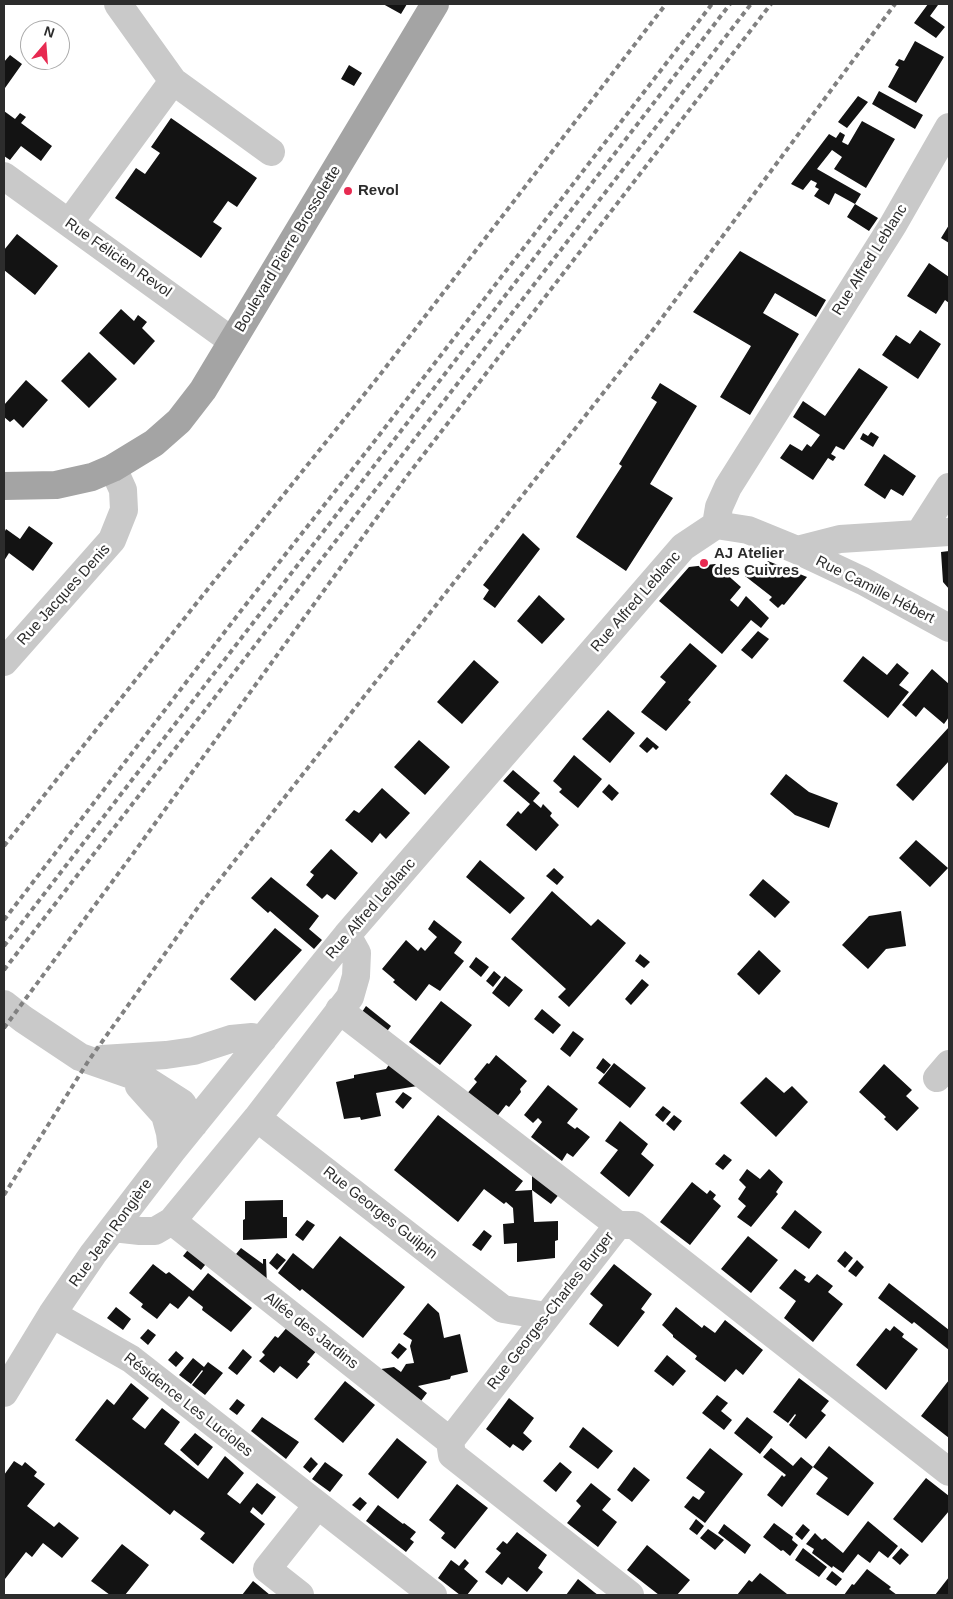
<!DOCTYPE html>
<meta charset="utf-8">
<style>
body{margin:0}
#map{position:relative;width:953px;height:1599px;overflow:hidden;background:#fff;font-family:Helvetica,sans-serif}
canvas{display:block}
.frame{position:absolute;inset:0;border:5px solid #2c2c2c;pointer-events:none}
.north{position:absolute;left:20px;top:20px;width:50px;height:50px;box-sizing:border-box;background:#fff;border:1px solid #ababab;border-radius:50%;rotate:18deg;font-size:14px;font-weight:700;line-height:20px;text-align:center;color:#2c2c2c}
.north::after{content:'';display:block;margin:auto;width:18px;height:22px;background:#e72a51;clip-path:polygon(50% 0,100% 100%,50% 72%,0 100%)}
</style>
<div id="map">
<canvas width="953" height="1599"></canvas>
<div class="frame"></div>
<div class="north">N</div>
</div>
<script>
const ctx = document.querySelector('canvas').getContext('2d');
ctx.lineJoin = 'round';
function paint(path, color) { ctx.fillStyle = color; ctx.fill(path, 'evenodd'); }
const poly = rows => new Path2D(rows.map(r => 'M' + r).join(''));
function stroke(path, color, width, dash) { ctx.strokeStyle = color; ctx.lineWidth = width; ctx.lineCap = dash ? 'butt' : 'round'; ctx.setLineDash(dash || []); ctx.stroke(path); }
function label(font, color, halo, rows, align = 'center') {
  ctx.font = font + ' Helvetica,sans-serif'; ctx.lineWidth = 5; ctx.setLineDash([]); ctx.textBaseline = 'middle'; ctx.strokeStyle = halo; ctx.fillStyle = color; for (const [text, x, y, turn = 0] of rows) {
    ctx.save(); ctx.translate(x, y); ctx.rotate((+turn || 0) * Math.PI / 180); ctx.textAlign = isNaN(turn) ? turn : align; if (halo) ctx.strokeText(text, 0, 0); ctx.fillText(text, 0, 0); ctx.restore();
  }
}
const building = poly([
 [383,4,407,4,401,14],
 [928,4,938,5,930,16,945,27,936,38,914,23],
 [915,41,944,57,916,103,888,87,899,67,895,65,899,59,904,61],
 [10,55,22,64,5,88,4,87,4,62],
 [349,65,362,73,354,86,341,79],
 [879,91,923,115,915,129,872,104],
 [858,96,868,102,847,128,838,122],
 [4,111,15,119,20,113,26,117,21,123,52,146,41,161,21,146,10,160,4,156],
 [171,118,257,178,237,207,228,201,213,222,222,228,201,258,115,198,136,168,145,174,160,153,151,147],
 [862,121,895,139,866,188,834,169,842,157,832,150,817,169,861,194,855,204,835,193,829,205,814,196,819,189,815,187,817,183,811,180,803,190,791,184,829,134,836,138,840,132,845,135,842,142,848,145],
 [855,204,878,218,869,231,847,217],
 [949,225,949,243,941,238],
 [17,234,58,266,35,295,4,270,4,250],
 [740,251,826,300,816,317,775,293,763,313,799,334,750,415,720,397,751,346,693,312],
 [929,263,949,277,949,303,945,300,936,314,907,296],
 [121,309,134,321,138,315,147,322,142,328,155,341,134,365,99,333],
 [920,330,941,344,918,379,882,355,896,335,910,344],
 [89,352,117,379,89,408,61,381],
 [859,368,888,387,844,450,836,446,831,454,836,457,833,461,828,458,813,480,780,458,790,444,802,451,807,444,811,447,820,435,793,417,803,401,825,416],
 [26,380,48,400,23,428,14,419,10,422,4,417,4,405],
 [660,383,697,406,650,484,673,498,626,571,576,537,622,466,619,464,657,402,651,398],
 [871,432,879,437,873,447,860,439,863,433,868,436],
 [884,454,916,476,903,496,891,489,885,499,864,485],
 [29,526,53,543,33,571,9,553,4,561,4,533,6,529,20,539],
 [523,533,540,549,495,608,483,599,489,590,483,585],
 [949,551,949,589,943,582,941,552],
 [768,561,807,577,784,605,782,604,778,608,769,600,772,597,745,576,753,566,761,569],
 [715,564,741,587,730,600,738,607,746,596,769,618,761,628,751,620,722,654,659,601,689,567],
 [539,595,565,619,542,644,517,621],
 [758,631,769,639,752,659,741,650],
 [690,643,717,666,688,700,691,702,666,731,641,712,666,682,660,677],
 [863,656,887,675,897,663,909,673,899,685,909,692,888,718,843,681],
 [474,660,499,682,462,724,437,702],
 [932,669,949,684,949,717,944,724,924,707,916,717,902,705],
 [608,710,635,733,610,763,582,739],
 [949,727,949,761,913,801,896,785],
 [647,737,659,747,656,750,653,747,647,753,639,746],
 [419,740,450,767,425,795,394,767],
 [574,755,602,779,578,808,559,792,562,789,553,781],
 [513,770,540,793,533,801,541,808,543,804,552,813,550,816,559,825,536,851,506,825,518,811,521,814,530,804,503,781],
 [786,774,809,792,838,803,829,828,795,815,770,794],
 [609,784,619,793,612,801,602,792],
 [382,788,410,813,386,839,380,833,372,843,345,820,354,810,359,813],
 [916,840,948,868,930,887,899,858],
 [331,849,358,873,335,900,327,894,322,899,306,885,314,875,310,872],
 [480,860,525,898,510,914,466,877],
 [554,868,564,877,557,885,546,876],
 [271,877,319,916,309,929,322,940,314,949,270,911,268,913,251,898],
 [763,879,790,902,775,918,749,895],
 [552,891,591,926,598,919,626,943,569,1007,558,997,566,989,511,939],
 [901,911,906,946,886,949,868,969,842,945,869,916],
 [434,920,462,942,454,953,464,961,440,991,429,984,416,1001,393,982,395,980,382,969,406,940,418,951,421,947,425,951,437,937,428,929],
 [275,928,302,950,255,1001,230,979],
 [759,950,781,971,759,995,737,974],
 [640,954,650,962,644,968,635,961],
 [476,957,489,967,481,977,469,967],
 [494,971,501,977,493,987,486,981],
 [505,976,523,990,509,1007,492,993],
 [642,979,649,985,631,1005,625,999],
 [441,1001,472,1025,440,1065,409,1042],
 [366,1006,391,1026,385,1034,360,1015],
 [542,1009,561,1025,553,1034,534,1019],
 [573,1031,584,1039,570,1057,560,1049],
 [496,1055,527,1081,520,1089,521,1092,509,1107,506,1105,495,1119,465,1096,477,1082,474,1079,487,1063,489,1064],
 [603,1058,611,1065,604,1074,596,1068],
 [392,1060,423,1085,376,1093,381,1116,361,1120,360,1117,344,1119,336,1082,354,1078,354,1075,386,1069],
 [614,1063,646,1088,630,1108,598,1083],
 [884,1064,912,1090,906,1096,919,1108,897,1131,884,1119,886,1117,859,1092],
 [766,1077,784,1093,792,1086,808,1102,776,1137,740,1103],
 [548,1085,578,1109,567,1123,575,1129,577,1127,590,1137,573,1157,567,1153,562,1161,531,1137,542,1122,538,1118,533,1123,524,1115],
 [403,1092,412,1098,403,1109,395,1102],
 [663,1106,671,1112,663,1122,655,1115],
 [438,1115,523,1181,515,1191,532,1190,532,1169,561,1192,551,1204,532,1190,534,1222,558,1221,558,1240,555,1241,555,1258,517,1262,517,1243,504,1244,503,1224,514,1223,513,1208,506,1202,504,1204,484,1189,458,1222,394,1170],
 [674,1115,682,1121,674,1131,666,1124],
 [620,1121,648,1144,641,1154,654,1165,629,1197,600,1173,618,1150,605,1141],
 [724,1154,732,1160,723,1170,715,1164],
 [747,1169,760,1179,769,1169,783,1182,776,1192,778,1194,751,1227,737,1217,746,1206,738,1199,746,1187,739,1180],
 [692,1182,707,1194,710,1190,716,1195,713,1199,721,1206,690,1245,660,1222],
 [283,1200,283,1217,287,1217,287,1238,243,1240,243,1220,245,1219,245,1201],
 [795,1210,822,1232,809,1249,781,1228],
 [307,1220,315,1225,303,1241,295,1235],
 [484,1230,492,1236,481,1251,472,1245],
 [340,1236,405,1287,363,1338,302,1289,300,1291,278,1273,293,1253,313,1269],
 [748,1236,778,1260,751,1293,721,1269],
 [191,1246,209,1260,201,1270,183,1256],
 [241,1248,263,1264,263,1259,266,1259,267,1287,232,1259],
 [845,1251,853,1258,845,1268,837,1261],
 [277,1253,286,1260,277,1270,269,1263],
 [857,1260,864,1267,856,1277,848,1271],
 [153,1264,166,1274,169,1272,193,1291,208,1273,252,1308,231,1332,202,1310,203,1307,189,1296,178,1309,170,1303,157,1319,141,1307,143,1304,129,1293],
 [614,1264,652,1294,641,1309,645,1312,618,1347,589,1324,603,1305,590,1294],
 [795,1269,806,1277,804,1280,809,1283,817,1274,833,1286,828,1292,843,1304,813,1342,784,1318,796,1301,779,1288],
 [889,1283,949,1330,949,1350,914,1322,912,1324,878,1298],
 [428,1303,439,1313,444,1338,460,1334,468,1372,451,1376,450,1379,418,1386,427,1393,418,1405,375,1370,394,1367,401,1372,406,1364,414,1363,410,1346,412,1340,403,1334],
 [116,1307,131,1319,123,1330,107,1318],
 [676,1307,702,1328,704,1325,715,1333,725,1320,763,1350,743,1375,736,1369,725,1382,695,1359,697,1356,673,1337,673,1335,662,1325],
 [289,1325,318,1349,307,1362,310,1364,297,1379,280,1366,274,1373,259,1361,265,1355,262,1352,275,1336,278,1338],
 [894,1326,904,1334,902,1337,918,1349,886,1390,856,1365,886,1328,890,1331],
 [148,1329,156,1335,148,1345,140,1338],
 [399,1343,407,1349,398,1359,391,1353],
 [243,1349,252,1357,237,1375,228,1368],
 [176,1351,184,1358,176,1367,168,1360],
 [667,1355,686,1371,673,1386,654,1371],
 [193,1358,204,1367,208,1362,223,1373,205,1395,192,1385,203,1371,202,1370,191,1384,179,1375],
 [799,1378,829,1401,821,1411,826,1415,806,1439,789,1425,796,1415,795,1414,788,1423,773,1412],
 [949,1380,949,1438,921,1416],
 [345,1381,375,1405,343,1443,314,1419],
 [131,1383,149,1398,132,1419,145,1429,162,1408,180,1422,164,1444,208,1479,225,1456,244,1473,227,1494,240,1504,257,1483,276,1497,262,1515,253,1507,250,1512,265,1524,233,1564,200,1539,205,1533,174,1510,170,1515,75,1440,107,1399,114,1405],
 [717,1395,728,1403,721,1411,732,1420,724,1430,702,1413],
 [509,1398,534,1418,523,1433,532,1441,523,1451,513,1444,510,1448,486,1429],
 [237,1399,245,1405,237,1415,229,1409],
 [262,1417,299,1442,286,1459,251,1431],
 [747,1417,773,1437,760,1454,734,1433],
 [583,1427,613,1451,598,1469,569,1447],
 [195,1433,213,1447,198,1466,180,1450],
 [397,1438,427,1462,398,1499,368,1474],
 [829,1446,874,1483,848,1516,816,1494,828,1478,813,1467],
 [710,1448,743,1474,705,1523,684,1507,693,1496,699,1500,705,1492,686,1478],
 [771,1448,793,1466,801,1457,813,1467,782,1507,767,1495,782,1475,784,1477,786,1475,763,1457],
 [311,1457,318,1464,310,1473,303,1467],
 [14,1461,22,1466,25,1462,37,1472,34,1476,45,1484,27,1506,54,1527,59,1522,79,1538,62,1558,43,1543,32,1557,26,1552,5,1579,4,1578,4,1475],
 [325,1462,343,1475,330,1492,312,1479],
 [560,1462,572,1472,556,1492,543,1481],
 [634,1467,650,1480,632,1502,617,1490],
 [926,1478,949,1496,949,1511,922,1543,893,1519],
 [591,1483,611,1499,602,1510,617,1522,598,1547,567,1523,581,1506,576,1501],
 [457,1484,488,1508,455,1549,441,1538,445,1533,429,1520],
 [360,1497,367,1503,360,1511,352,1505],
 [378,1505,403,1524,404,1523,416,1532,410,1539,414,1542,406,1552,366,1521],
 [696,1519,704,1526,697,1535,689,1529],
 [868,1521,898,1546,888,1558,879,1551,870,1563,858,1554,843,1573,833,1566,832,1568,812,1553,814,1549,806,1544,815,1533,822,1540,825,1538,843,1553],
 [774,1523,793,1537,792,1540,798,1545,790,1556,783,1550,781,1551,763,1537],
 [724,1524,751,1545,745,1554,718,1533],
 [803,1524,810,1530,802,1540,795,1534],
 [708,1529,724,1540,715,1550,700,1538],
 [517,1532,547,1555,538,1568,543,1572,527,1592,508,1577,502,1585,485,1572,501,1553,496,1549,503,1541,507,1544],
 [122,1544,149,1565,125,1595,110,1595,91,1581],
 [647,1545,690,1580,677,1595,659,1595,627,1570],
 [803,1548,827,1567,819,1577,795,1560],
 [901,1548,909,1555,900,1565,892,1558],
 [465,1559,469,1563,464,1569,478,1581,467,1595,460,1595,438,1578,451,1560,459,1566],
 [867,1569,891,1587,889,1589,897,1595,844,1595,852,1584,854,1585],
 [832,1571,842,1579,836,1586,826,1579],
 [760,1573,773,1583,787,1594,786,1595,737,1595,749,1580,752,1582],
 [949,1577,949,1595,935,1595],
 [578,1579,594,1592,598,1595,566,1595],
 [253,1581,258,1585,270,1595,242,1595]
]);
const minor = poly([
 [118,4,173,81],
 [4,176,232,341],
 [69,223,173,81,271,152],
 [716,525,748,530,797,550,863,581,949,628],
 [919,534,949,487],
 [797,550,840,539,949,532],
 [4,662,112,540,124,510,123,490,113,468],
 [4,1004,23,1019,80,1057,146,1080,182,1103,194,1124],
 [339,1010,618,1225],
 [102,1059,166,1055,194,1051,231,1039,252,1037,263,1039],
 [937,1078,949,1064],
 [139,1086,165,1115,170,1133,172,1151],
 [257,1118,503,1309,546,1316],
 [172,1221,450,1441],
 [113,1228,140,1231,155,1231,172,1221,257,1118,350,997,356,976,357,953,347,935],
 [52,1314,131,1359,433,1595],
 [4,1393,52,1314,93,1254,172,1151,347,935,683,547,716,525,719,507,728,487,893,225,949,127],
 [300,1595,267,1569,317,1506],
 [630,1595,452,1455,450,1441,618,1225,634,1225,949,1472]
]);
const major = poly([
 [4,486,56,485,92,477,113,468,154,443,179,421,203,390,435,4]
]);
const rail = poly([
 [4,846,199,600,379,376,666,4],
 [4,920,240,612,370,447,712,4],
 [4,946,730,4],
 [4,970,751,4],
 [4,1028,135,851,407,476,771,4],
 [4,1195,89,1060,199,906,656,326,895,4]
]);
const markers = [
 [348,191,5,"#e72a51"],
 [704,563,5,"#e72a51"]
];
const poiNames = [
 ["Revol",358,191],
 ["AJ Atelier",714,554],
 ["des Cuivres",714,571]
];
const streetNames = [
 ["Boulevard Pierre Brossolette",288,249,-59],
 ["Rue Félicien Revol",118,258,35],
 ["Rue Alfred Leblanc",870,260,-58],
 ["Rue Camille Hébert",875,590,27],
 ["Rue Jacques Denis",64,595,-48],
 ["Rue Alfred Leblanc",636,602,-49],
 ["Rue Alfred Leblanc",371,909,-49],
 ["Rue Georges Guilpin",380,1213,38],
 ["Rue Jean Rongière",111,1233,-54],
 ["Rue Georges-Charles Burger",551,1311,-52],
 ["Allée des Jardins",311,1331,38],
 ["Résidence Les Lucioles",188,1405,38]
];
paint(building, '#131313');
stroke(minor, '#c9c9c9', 28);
stroke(major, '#a4a4a4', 28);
stroke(rail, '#818181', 4, [5, 4]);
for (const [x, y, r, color] of markers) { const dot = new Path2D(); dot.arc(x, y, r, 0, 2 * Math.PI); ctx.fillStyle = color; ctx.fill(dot); stroke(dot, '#fff', 2); }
label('bold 15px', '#2c2c2c', '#fff', poiNames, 'left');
label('15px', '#2c2c2c', '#fff', streetNames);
</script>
